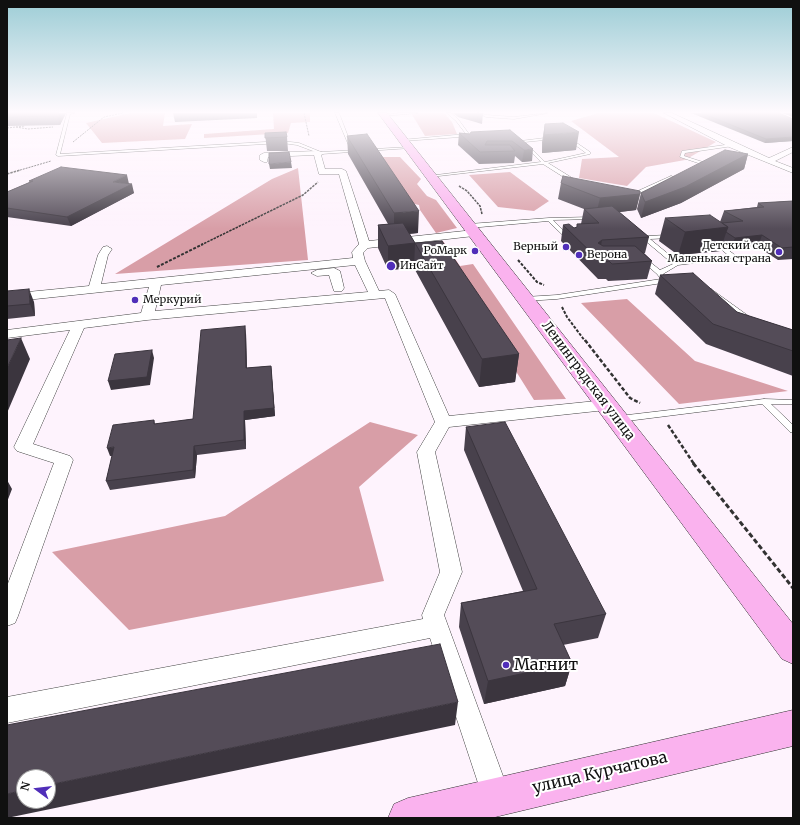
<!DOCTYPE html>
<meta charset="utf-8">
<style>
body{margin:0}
#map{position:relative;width:800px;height:825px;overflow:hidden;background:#fef3fd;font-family:Merriweather,serif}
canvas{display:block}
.frame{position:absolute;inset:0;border:8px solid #101010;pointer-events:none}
.north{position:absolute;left:16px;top:769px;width:40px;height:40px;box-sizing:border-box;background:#fff;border:1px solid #9f9f9f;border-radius:50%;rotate:285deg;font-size:11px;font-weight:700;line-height:16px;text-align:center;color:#101010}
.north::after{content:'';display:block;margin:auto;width:14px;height:18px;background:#502eb9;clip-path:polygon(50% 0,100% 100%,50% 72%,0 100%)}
</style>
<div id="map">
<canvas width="800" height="825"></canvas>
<div class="frame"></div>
<div class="north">N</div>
</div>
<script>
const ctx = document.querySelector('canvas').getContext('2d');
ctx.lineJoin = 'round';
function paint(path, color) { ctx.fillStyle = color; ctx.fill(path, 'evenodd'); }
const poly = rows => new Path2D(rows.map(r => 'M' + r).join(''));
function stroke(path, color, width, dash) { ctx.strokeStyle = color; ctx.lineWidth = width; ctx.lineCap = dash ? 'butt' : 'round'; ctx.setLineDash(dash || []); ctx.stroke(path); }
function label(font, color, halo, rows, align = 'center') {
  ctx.font = font + ' Merriweather,serif'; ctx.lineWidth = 4; ctx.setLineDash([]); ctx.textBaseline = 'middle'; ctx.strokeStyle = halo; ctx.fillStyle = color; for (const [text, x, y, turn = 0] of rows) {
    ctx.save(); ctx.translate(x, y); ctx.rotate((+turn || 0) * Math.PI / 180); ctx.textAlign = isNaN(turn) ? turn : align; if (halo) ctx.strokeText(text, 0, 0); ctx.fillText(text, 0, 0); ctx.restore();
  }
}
const forest = poly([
 [131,113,165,113,163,126,192,124,185,139,102,143,86,123],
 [273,113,310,113,310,122,291,123,288,133,204,138,204,134,274,129],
 [411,113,444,113,452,122,457,134,425,136],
 [598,113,654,113,716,142,685,160,646,167,627,186,579,178,582,159,619,157,571,121],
 [364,157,400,157,421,179,417,184,427,196,436,200,457,228,436,233,420,210,419,205,406,202],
 [298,168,308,260,115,274,272,179],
 [510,172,549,201,534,211,498,207,469,175],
 [443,241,460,266,473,264,566,399,534,400,446,260,411,253],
 [627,299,695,361,788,391,679,404,581,303],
 [370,422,418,435,359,487,384,581,129,630,52,552,225,516]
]);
const pathFar4 = poly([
 [304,113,309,136],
 [16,127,28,129,53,127],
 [7,128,25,126],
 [73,142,104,117,123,113],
 [17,171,51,161]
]);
const pathFar3 = poly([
 [7,174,20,170],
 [459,186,467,191,480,206,482,214],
 [201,245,303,195,318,182]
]);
const pathFar2 = poly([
 [518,260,537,282,544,285],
 [157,267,203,244],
 [562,307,567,317,585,341]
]);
const pathFar1 = poly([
 [585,340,630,398,640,403],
 [668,425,694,464]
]);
const path = poly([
 [693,463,793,588]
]);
const service = poly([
 [67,113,75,113,70,114,60,154,282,141,299,143,321,152,409,147,411,148,321,154,297,145,282,143,58,156,56,155,67,113],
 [335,113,339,113,352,147,349,146,335,113],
 [400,113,418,113,384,116,382,115,400,113],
 [447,113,451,113,458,119,469,134,469,136,464,137,467,142,465,142,460,137,403,141,401,140,466,134,456,121,447,113],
 [478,113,487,115,514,117,548,113,514,119,486,117,478,113],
 [553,137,554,139,525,142,545,162,586,153,567,139,568,137,590,152,590,154,548,163,577,181,577,183,573,183,543,164,430,177,428,176,541,162,520,141,553,137],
 [732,144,733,146,685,153,684,156,706,163,706,165,700,166,701,164,680,157,682,151,732,144],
 [671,176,674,177,633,196,629,195,671,176],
 [592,217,594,217,594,219,553,220,571,238,571,240,569,241,548,221,469,228,466,226,469,224,549,218,592,217],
 [669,235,672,237,671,238,650,239,678,262,728,255,711,241,711,239,713,238,736,256,733,258,678,265,663,274,664,279,671,279,671,281,669,282,557,299,525,301,522,299,525,297,557,295,661,279,657,274,641,260,641,258,645,258,660,270,673,264,642,238,645,236,669,235],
 [711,289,754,320,754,322,750,322,709,292,708,291,711,289],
 [764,399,793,400,793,404,771,404,793,425,793,433,790,432,762,404,619,422,615,419,619,416,764,399]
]);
const minor = poly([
 [664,113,672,113,769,158,793,147,793,152,775,161,793,168,793,173,729,147,664,113],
 [317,151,325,153,321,155,325,169,342,169,346,171,369,241,474,230,479,233,474,236,368,248,363,253,365,261,379,291,389,290,395,294,449,416,606,400,612,402,614,405,612,408,606,410,449,427,435,452,462,572,444,615,511,798,507,808,497,812,487,808,483,798,430,638,7,723,7,697,423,619,422,615,440,572,417,452,435,422,385,298,147,320,84,328,33,444,70,456,73,460,18,616,15,623,7,626,7,586,54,463,17,451,14,447,70,330,7,338,7,330,141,313,149,287,7,302,7,294,89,286,98,255,103,247,107,246,112,249,108,255,101,284,353,258,352,252,359,244,339,174,319,174,314,155,268,157,267,162,264,162,260,160,260,155,264,153,317,151],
 [355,265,368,292,155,311,161,285,355,265],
 [334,268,340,271,344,288,342,291,334,291,329,275,317,276,311,273,317,270,334,268]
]);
const secondary = poly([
 [378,113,387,113,793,624,793,664,782,659,378,113],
 [793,710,793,746,491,818,388,818,394,804,408,798,793,710]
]);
const wall = poly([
 [7,113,66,113,60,125,7,126],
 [173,113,257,113,257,118,175,122],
 [453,113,483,113,482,124,458,117],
 [691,113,779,113,793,119,793,141,765,143],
 [782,113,793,113,793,117],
 [545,124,576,150,542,153,542,142],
 [510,130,532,161,522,162,515,156,514,163,479,164,458,145,459,133,470,134],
 [265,133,287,137,288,151,267,151],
 [347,136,418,233,409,234,415,243,519,354,515,382,479,387,414,268,388,270,378,248,378,225,388,224,348,154],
 [748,154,744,169,681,203,641,218,637,209,641,193],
 [29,181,129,184,134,193,71,226,7,217,7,192,30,182],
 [561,183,640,194,636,210,619,212,649,237,645,253,644,253,652,261,647,279,608,281,606,279,598,279,561,241,563,225,574,228,577,227,581,224,584,209,558,199],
 [793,201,793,259,778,260,758,247,730,250,723,244,720,251,678,255,659,241,665,218,720,222,724,211,757,207,758,203],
 [660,275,737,312,793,330,793,376,706,344,655,294],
 [7,291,34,302,35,316,7,319],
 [246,333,247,368,271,366,275,416,245,420,246,449,197,455,195,478,110,490,106,481,112,456,110,456,154,420,155,424,193,419],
 [466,427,606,614,598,638,563,645,572,663,565,686,484,704,459,627,461,603,523,591,464,450]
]);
const shadedWall = poly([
 [59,113,66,113,60,125,58,116],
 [579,132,576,150,542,153,544,135],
 [793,137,793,141,765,143,766,139],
 [533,149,532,161,522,162,524,150],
 [748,154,744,169,681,203,641,218,645,202],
 [291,162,292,168,270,169,269,164],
 [127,175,129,184,113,182],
 [132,184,134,193,71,226,67,217],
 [640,194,636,210,596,215,600,198],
 [419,211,418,233,394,235,394,213],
 [728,227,720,251,678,255,685,232],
 [762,235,758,247,730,250,735,238],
 [602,240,599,256,598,243],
 [415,243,414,268,388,270,388,246],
 [29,289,34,302,35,316,30,304],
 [245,326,246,333,247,376,246,368],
 [21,338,30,359,7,413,7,368],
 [152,350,154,358,150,385,111,390,108,381],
 [519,354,515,382,479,387,482,359],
 [271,366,275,416,245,420,246,449,244,440,244,411],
 [194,446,197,455,195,478,193,470],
 [114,447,117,455,110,456,107,448],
 [7,480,12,489,7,502],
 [572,663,565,686,484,704,488,681],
 [458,702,455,725,7,818,7,794,24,790,24,801,48,801,48,785]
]);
const building = poly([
 [7,113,59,113,58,116,7,117,7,113],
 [702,113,779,113,793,119,793,137,766,139,702,113],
 [563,123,579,132,544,135,545,124,563,123],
 [510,130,533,149,524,150,512,141,487,141,485,145,510,145,515,151,480,152,459,133,470,134,471,132,510,130],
 [286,132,287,137,265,138,265,133,286,132],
 [367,134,419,211,394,213,347,136,367,134],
 [725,150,748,154,685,187,645,202,641,193,725,150],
 [289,152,291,162,269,164,269,153,289,152],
 [61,167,127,175,113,182,132,184,67,217,7,208,7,192,33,181,29,181,61,167],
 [563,176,640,191,640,194,600,198,561,183,563,176],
 [793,201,793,247,782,248,762,235,735,238,726,232,728,227,722,223,743,221,724,211,764,207,758,203,793,201],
 [612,206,649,237,602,240,598,243,603,246,635,246,652,261,612,264,609,261,601,262,563,225,569,224,574,228,577,227,577,224,599,223,584,209,612,206],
 [710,215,728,227,685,232,665,218,710,215],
 [403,223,415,243,388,246,378,225,403,223],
 [442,241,519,354,482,359,415,243,442,241],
 [693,273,737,312,793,330,793,351,713,324,660,275,693,273],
 [29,289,30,304,7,306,7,291,29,289],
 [245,326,246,368,271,366,274,408,244,411,244,440,194,446,193,470,106,481,114,447,107,448,113,425,154,420,154,424,193,419,201,330,245,326],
 [21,338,7,368,7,340,21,338],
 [152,350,147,377,108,381,115,354,152,350],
 [505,422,606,614,554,624,572,663,488,681,461,603,537,589,466,427,505,422],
 [440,644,458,702,48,785,48,777,24,777,24,790,7,794,7,725,440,644]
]);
const markers = [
 [566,247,4,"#502eb9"],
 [475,251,4,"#502eb9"],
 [779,252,4,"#502eb9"],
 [579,255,4,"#502eb9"],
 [391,266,5,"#502eb9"],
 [135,300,4,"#502eb9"],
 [506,665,4,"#502eb9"]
];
const farPoinames = [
 ["Детский сад",771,246],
 ["Маленькая страна",771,259],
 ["Верный",558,247],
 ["РоМарк",467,251],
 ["Верона",587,255,"left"],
 ["ИнСайт",400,266,"left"],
 ["Меркурий",143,300,"left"]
];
const streetNames = [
 ["Ленинградская улица",588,381,53]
];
const nearPoinames = [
 ["Магнит",514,665]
];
const nearStreetnames = [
 ["улица Курчатова",600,773,-13]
];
paint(forest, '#d89ea7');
stroke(service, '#434343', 1);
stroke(minor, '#434343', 1);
stroke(secondary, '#323232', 1);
stroke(pathFar4, '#323232', 1, [2, 1]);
stroke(pathFar3, '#323232', 1.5, [2.5, 1]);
stroke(pathFar2, '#323232', 2, [3, 1.5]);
stroke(pathFar1, '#323232', 2.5, [4, 2]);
stroke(path, '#323232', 3, [5, 2.5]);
paint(service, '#fff');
paint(minor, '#fff');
paint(secondary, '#fab2ee');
paint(wall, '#48414c');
paint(shadedWall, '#3b353e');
paint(building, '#544c58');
stroke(building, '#3b353e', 1);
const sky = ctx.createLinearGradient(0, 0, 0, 229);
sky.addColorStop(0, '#9dcdd6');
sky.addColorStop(0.49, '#fffafe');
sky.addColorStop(1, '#fffafe00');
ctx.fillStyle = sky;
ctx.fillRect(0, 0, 800, 229);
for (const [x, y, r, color] of markers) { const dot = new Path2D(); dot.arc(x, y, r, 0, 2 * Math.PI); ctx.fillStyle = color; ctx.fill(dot); stroke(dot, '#fff', 1.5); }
label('11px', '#101010', '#fff', farPoinames, 'right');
label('13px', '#101010', '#fff', streetNames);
label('16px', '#101010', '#fff', nearPoinames, 'left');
label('16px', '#101010', '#fff', nearStreetnames);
</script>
